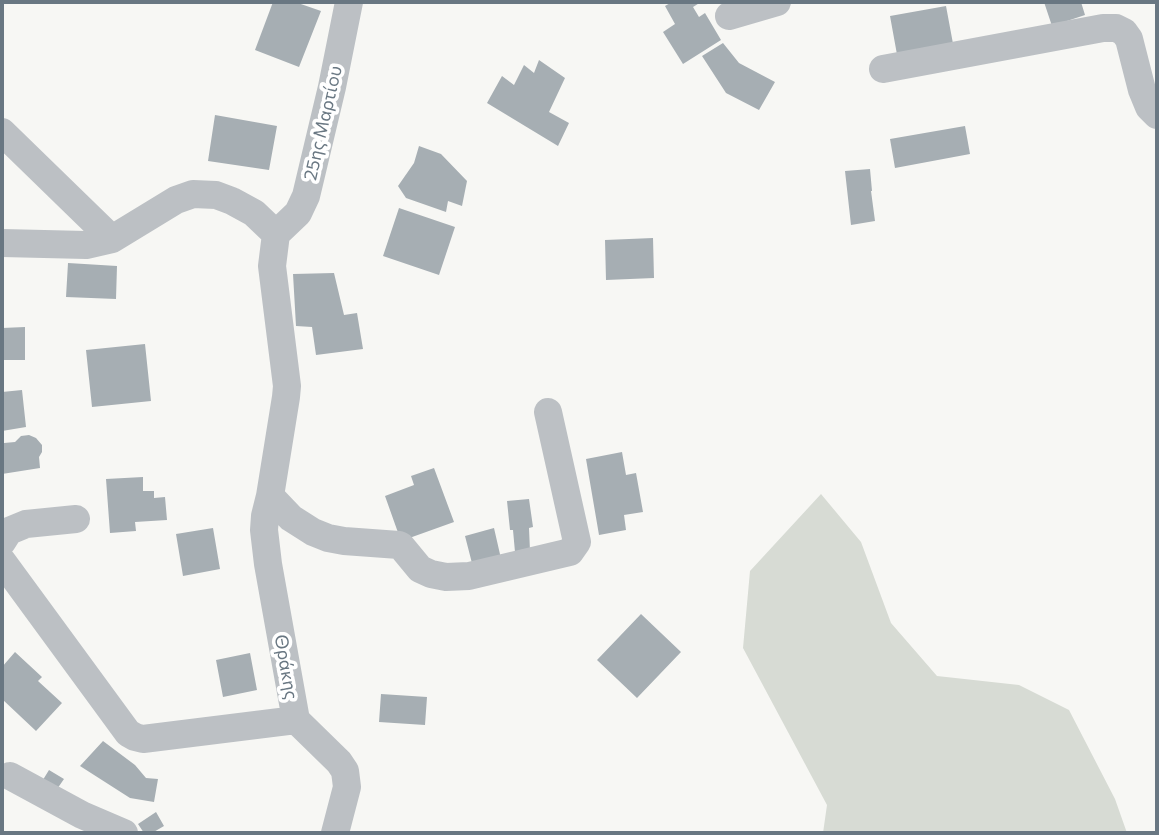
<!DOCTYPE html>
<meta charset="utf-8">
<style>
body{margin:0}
#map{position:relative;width:1159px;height:835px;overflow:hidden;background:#f7f7f4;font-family:Commissioner,sans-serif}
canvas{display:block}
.frame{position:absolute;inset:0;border:4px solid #697782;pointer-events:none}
</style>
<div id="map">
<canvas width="1159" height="835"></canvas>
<div class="frame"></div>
</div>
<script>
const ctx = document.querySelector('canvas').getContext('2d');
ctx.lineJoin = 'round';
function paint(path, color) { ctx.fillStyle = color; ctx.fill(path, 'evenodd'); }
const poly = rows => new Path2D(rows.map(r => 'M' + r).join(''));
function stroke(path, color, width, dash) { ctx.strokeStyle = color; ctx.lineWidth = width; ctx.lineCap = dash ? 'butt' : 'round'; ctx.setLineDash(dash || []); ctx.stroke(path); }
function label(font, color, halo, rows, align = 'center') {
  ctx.font = font + ' Commissioner,sans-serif'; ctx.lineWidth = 7; ctx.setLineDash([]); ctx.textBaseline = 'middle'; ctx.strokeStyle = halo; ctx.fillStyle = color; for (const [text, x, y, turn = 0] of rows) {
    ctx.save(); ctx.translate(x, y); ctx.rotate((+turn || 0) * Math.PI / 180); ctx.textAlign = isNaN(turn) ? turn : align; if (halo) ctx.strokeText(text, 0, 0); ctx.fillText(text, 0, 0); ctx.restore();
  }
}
const green = poly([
 [821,494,861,542,891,623,937,676,1019,685,1069,710,1115,799,1127,833,823,833,827,805,743,648,750,571]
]);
const building = poly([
 [273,2,295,2,321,11,299,67,255,50],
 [672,2,701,2,693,7,699,17,705,13,721,40,683,64,663,32,675,24,665,6],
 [1044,2,1081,2,1085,15,1052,26],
 [946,6,954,49,898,60,890,16],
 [723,43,739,63,775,82,759,110,726,93,702,56],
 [539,60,565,78,549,112,569,123,558,146,487,103,502,76,514,85,524,65,534,73],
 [215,115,277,126,269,170,208,161],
 [965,126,970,154,895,168,890,139],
 [419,146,441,154,467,181,462,206,448,201,446,212,406,198,398,186,414,163],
 [870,169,872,191,871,191,875,221,851,225,845,171],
 [399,208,455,227,439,275,383,256],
 [653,238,654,278,606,280,605,240],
 [68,263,117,266,116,299,66,297],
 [334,273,344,315,357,313,363,349,316,355,312,327,296,326,293,274],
 [25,327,25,360,2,360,2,328],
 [145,344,151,401,92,407,86,350],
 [22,390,26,427,2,431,2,392],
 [2,435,3,435,4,443,15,442,21,436,29,435,36,438,42,445,42,452,39,457,40,468,2,474],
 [622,452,626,475,636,473,643,512,624,515,626,530,599,535,586,459],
 [434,468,454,522,401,541,385,496,414,485,411,476],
 [143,477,143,491,154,491,154,498,165,497,167,520,135,522,136,531,110,533,106,479],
 [529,499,533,527,529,528,530,551,515,552,513,530,510,530,507,501],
 [213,528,220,569,183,576,176,534],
 [494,528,502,563,474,571,465,536],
 [641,614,681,652,637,698,597,660],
 [15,652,42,677,38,681,62,703,36,731,2,699,2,667],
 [250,653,257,690,223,697,216,660],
 [381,694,427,697,425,725,379,722],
 [103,741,135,765,146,778,158,779,154,802,130,798,80,766],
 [49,770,64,779,55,792,41,783],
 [156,812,164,826,152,833,144,833,138,824]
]);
const minor = poly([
 [729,16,777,2],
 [883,69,1103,28,1116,28,1124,32,1129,39,1142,90,1149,107,1157,115],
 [2,132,112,239],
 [276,234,298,213,306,196,332,87,349,2],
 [2,243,86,245,112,239,176,200,193,194,216,195,232,201,254,213,276,234],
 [270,496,291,518,313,532,328,538,344,541,399,545,401,546,420,569,431,574,446,577,469,576,570,552,577,542,548,412],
 [2,542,9,531,26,524,76,519],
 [2,561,128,733,135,737,143,739,296,720,268,564,264,530,265,516,270,496,286,397,287,386,272,266,276,234],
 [296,720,339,762,345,771,347,787,335,833],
 [10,776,82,815,124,833]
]);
const streetNames = [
 ["25ης Μαρτίου",323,123,-77],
 ["Θράκης",286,667,80]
];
paint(green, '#d7dbd4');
paint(building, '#a6aeb3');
stroke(minor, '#bcc0c4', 28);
label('18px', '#697782', '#fff', streetNames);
</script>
